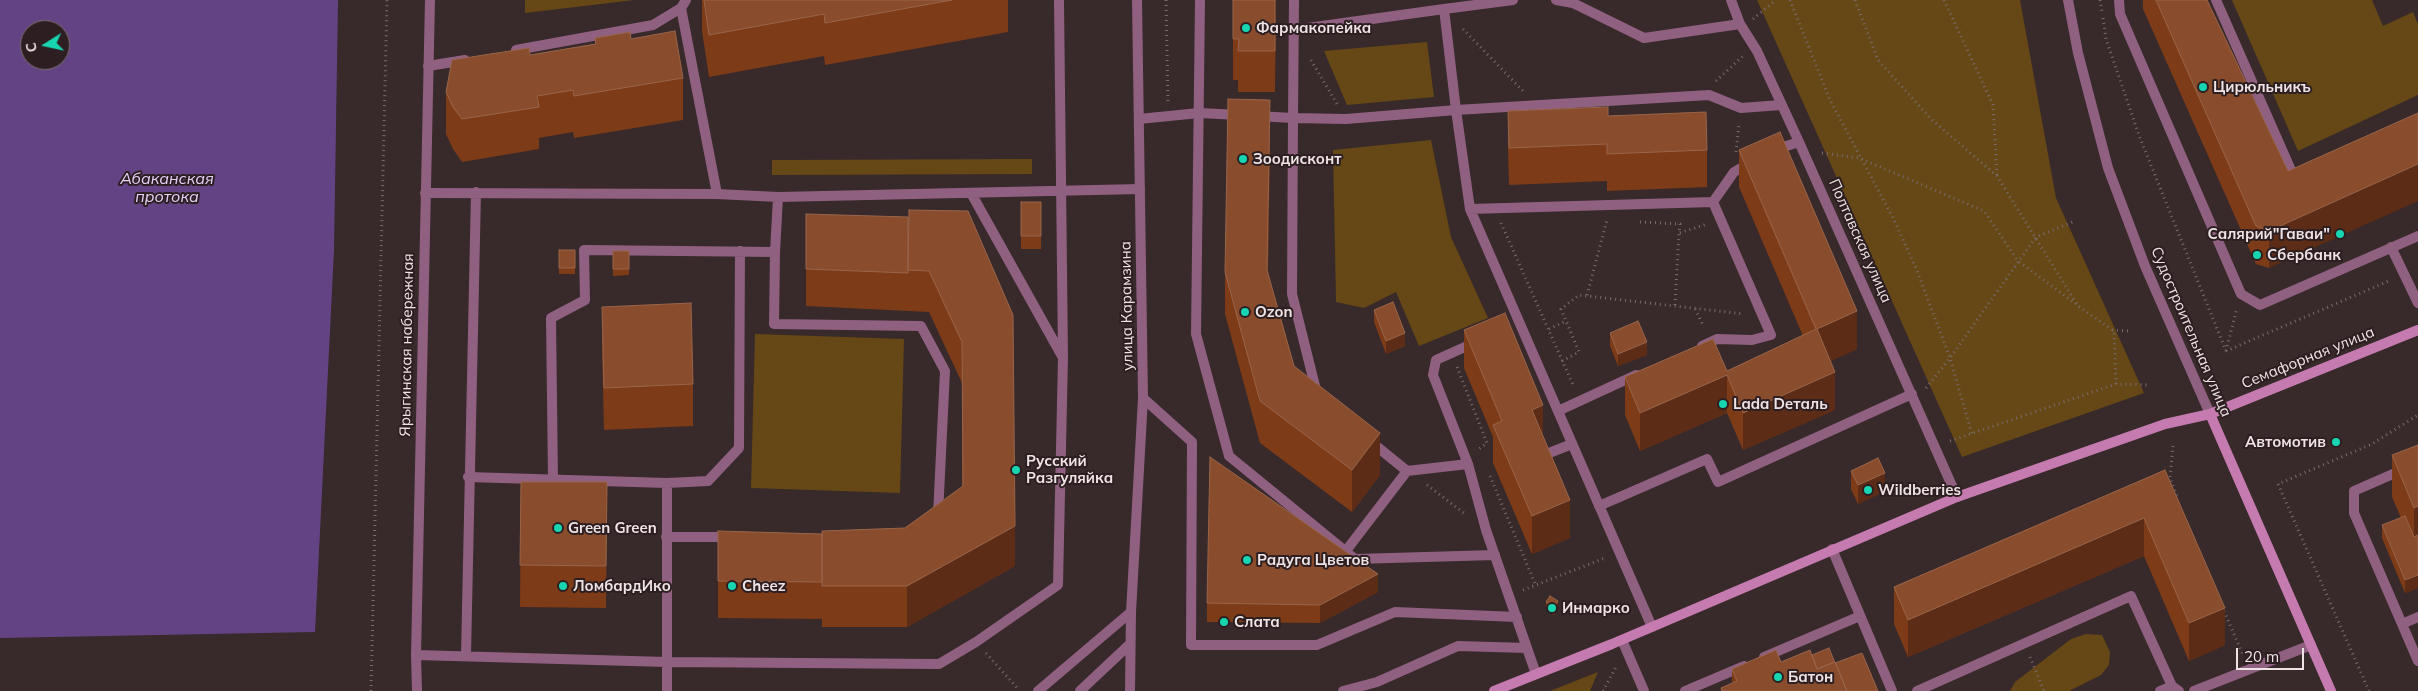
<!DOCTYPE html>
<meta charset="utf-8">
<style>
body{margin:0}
#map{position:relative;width:2418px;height:691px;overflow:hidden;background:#38292a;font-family:Mulish,sans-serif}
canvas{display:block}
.north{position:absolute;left:20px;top:20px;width:50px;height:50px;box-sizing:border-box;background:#2d1f21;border:1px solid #7b6e6f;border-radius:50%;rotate:260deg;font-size:14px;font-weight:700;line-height:20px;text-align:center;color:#efe4e5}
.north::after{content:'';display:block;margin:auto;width:18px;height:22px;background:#18d5b2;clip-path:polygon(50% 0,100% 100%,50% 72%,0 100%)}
.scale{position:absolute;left:2236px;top:648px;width:68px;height:22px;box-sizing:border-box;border:2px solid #efe4e5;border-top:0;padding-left:6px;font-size:15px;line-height:18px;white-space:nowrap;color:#efe4e5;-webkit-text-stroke:4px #2d1f21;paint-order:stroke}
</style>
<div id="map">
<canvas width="2418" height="691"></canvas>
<div class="north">С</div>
<div class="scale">20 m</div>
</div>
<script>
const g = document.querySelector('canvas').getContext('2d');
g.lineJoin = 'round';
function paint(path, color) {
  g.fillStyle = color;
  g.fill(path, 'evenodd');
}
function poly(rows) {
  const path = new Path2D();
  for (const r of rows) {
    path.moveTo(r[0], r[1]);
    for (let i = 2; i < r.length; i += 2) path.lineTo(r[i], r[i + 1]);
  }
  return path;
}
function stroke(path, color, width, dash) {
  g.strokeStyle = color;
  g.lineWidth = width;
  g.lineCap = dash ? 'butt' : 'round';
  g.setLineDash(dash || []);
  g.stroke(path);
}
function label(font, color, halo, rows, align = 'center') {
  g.font = font + ' Mulish,sans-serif';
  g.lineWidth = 4;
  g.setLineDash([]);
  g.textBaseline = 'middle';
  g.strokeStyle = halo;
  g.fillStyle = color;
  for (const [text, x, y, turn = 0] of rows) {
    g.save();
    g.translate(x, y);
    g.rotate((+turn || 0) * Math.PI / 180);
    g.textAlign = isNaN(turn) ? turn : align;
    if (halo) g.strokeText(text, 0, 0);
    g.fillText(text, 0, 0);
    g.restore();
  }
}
paint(poly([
 [525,0,634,0,525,13],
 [1757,0,2020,0,2056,198,2144,393,1962,457],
 [2232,0,2372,0,2383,26,2413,12,2418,24,2418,95,2298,151],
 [1427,42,1434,97,1347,105,1324,51],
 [1431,140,1451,237,1488,318,1419,346,1396,292,1364,308,1336,302,1333,150],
 [1032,159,1032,174,772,175,772,160],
 [755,334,904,339,900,493,751,488],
 [2086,634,2102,635,2110,652,2109,665,2101,675,2069,691,2010,691,2015,682,2071,639],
 [1598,672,1590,691,1550,691]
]), '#654816');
paint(poly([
 [0,0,338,0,334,250,315,632,0,638],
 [30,30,60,30,60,60,30,60]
]), '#644384');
stroke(poly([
 [1166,0,1168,102],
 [1790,0,1830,100,1893,218,1916,268,1950,358,1972,434],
 [1855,0,1878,60,1931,119,1997,176,2078,306,2114,331,2116,384],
 [1944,0,1993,105,1997,176],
 [2100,0,2102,12],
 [2103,18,2106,39,2140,138,2226,351],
 [1753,19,1776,0],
 [1463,29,1523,91],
 [1311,60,1337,104],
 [1716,81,1743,56],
 [1736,152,1739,124],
 [1822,153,1859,158,1984,211,2018,261,2076,304],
 [1640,222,1680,224,1679,233,1707,224],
 [1501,223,1574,387],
 [1587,295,1607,220],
 [1675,305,1679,233],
 [1695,309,1704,327],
 [1549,329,1566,321],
 [2112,330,2128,331],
 [2226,351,2391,280],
 [2226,351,2237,308],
 [1562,361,1579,352,1561,309,1579,295,1744,314],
 [1457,367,1487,443,1479,449],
 [1926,388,1950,358,2036,237,2075,221],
 [1950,441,2116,384,2150,385],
 [2173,446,2170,478,2178,499],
 [1490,476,1536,586],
 [1427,485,1464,513],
 [1523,590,1605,558],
 [2224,611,2243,655],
 [986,653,1019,690],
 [2030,657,2044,691],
 [371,691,387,0],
 [1603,691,1616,667],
 [2369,691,2278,484,2372,444,2418,415]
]), '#7a6c6d', 3, [1, 4]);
stroke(poly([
 [1200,0,1196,334,1229,456,1355,559,1495,555],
 [1556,0,1573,3,1644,38,1740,24],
 [1731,0,1740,24,1757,51,1799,142,1957,497],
 [2119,0,2120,14,2241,294,2260,305,2418,236],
 [2216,0,2294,177,2299,175],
 [681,8,717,194],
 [1293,30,1444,9],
 [516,50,653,25,681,8,686,0],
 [428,66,465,60],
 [1257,116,1293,118,1294,0],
 [1139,119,1199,113,1240,115],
 [1774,150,1799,142],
 [425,193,717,194,778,197,1140,189],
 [971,193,1062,356],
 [1713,202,1734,172,1750,163],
 [1470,209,1713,202],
 [2391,247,2418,303],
 [775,252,778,197],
 [1476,342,1436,360,1433,375,1468,464,1486,530,1536,674],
 [1702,346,1717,339,1752,340,1771,335,1713,202],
 [1317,394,1292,294,1293,118,1346,119,1456,110,1444,9,1513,0],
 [1143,398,1192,442,1191,645,1317,645,1395,612,1517,617],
 [1558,411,1636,375],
 [1370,441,1407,471,1468,464],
 [1544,455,1572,444],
 [2418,463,2354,491,2354,513,2418,661],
 [468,477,667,483,667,691],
 [553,480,551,318,585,300,584,250,775,252,774,324,921,326,945,371,938,515,936,516],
 [667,483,708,481,739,448,740,251],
 [1599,506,1707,459,1718,482,1912,394],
 [666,537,730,537],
 [1832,549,1892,691],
 [1345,552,1407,471],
 [2402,624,2418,617],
 [1652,627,1470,209,1456,110,1709,95,1741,108,1781,105],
 [1622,640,1644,691],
 [416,655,667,662,939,664,976,642,1058,585,1063,357,1059,0],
 [466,655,476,192],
 [1764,657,1860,616],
 [1343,691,1377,682,1458,646,1527,648],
 [1685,691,1744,666],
 [1917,691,2131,596,2172,686,2179,691],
 [2160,691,2172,686],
 [2194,691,2311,645]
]), '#8f6080', 10);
stroke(poly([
 [2068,0,2078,53,2108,168,2145,266,2210,414],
 [417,691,416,655,430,0],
 [1038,691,1131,612],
 [1080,691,1130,644],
 [1130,691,1131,612,1143,398,1137,0]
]), '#8f6080', 10);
stroke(poly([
 [2210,414,2331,691],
 [1494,691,1612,644,1957,497,2165,424,2210,414,2418,330]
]), '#c57baf', 10);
paint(poly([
 [702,0,1008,0,1008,32,825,65,824,56,709,77,702,31],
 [1233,0,1276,0,1275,92,1238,92,1238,80,1233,80],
 [2143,0,2207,0,2288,171,2269,268,2256,264,2143,9],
 [595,38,631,39,683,78,683,120,574,138,573,132,539,138,539,149,462,162,453,149,446,134,446,92,530,55,595,44],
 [1508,111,1608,116,1707,150,1707,187,1607,191,1607,181,1509,185,1508,149],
 [1270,142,1268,273,1294,366,1380,475,1352,512,1260,443,1225,314,1225,272],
 [1739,150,1857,349,1830,361,1835,410,1743,450,1727,413,1640,451,1625,415,1625,377,1727,371,1803,336,1739,187],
 [1021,202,1041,202,1041,249,1021,249],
 [909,210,968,211,1015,566,907,627,822,627,822,619,718,618,718,531,822,534,905,528,962,487,962,383,929,312,806,306,806,214,908,273],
 [559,250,575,250,575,274,559,274],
 [613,251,629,251,629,275,613,276],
 [602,307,693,384,693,426,604,430,602,349],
 [1374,310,1405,346,1386,354,1374,322],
 [1464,330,1570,538,1532,554,1493,463,1493,437,1464,368],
 [1610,333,1647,355,1618,366,1610,346],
 [2418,445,2418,588,2405,593,2382,538,2382,525,2401,518,2392,497,2392,455],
 [2165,470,2225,645,2189,661,2144,556,1908,657,1894,624,1894,587],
 [1851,471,1885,491,1858,504,1851,489],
 [521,482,607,482,606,608,520,607],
 [1378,592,1320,623,1207,622,1207,603],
 [1546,602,1558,608,1554,615,1546,609],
 [1812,655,1835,663,1878,691,1721,691,1721,688,1732,683,1732,669,1781,662]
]), '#7d3b17');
paint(poly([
 [1275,0,1276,0,1275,92],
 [1270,100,1270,142,1267,312,1267,270],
 [2418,164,2418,201,2269,268,2269,231],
 [1857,311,1857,349,1817,367,1817,329],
 [1405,333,1405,346,1386,354,1386,341],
 [1647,342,1647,355,1618,366,1618,354],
 [1835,372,1835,410,1743,450,1743,413],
 [1727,375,1727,413,1640,451,1640,413],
 [1543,405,1543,442,1532,410],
 [1380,433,1380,475,1352,512,1352,470],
 [1885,473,1885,491,1858,504,1858,485],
 [1570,500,1570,538,1532,554,1532,516],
 [2418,506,2418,548,2414,550,2414,508],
 [2144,518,2144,556,1908,657,1908,620],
 [1015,526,1015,566,907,627,907,586],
 [1378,574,1378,592,1320,623,1320,605],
 [2418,575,2418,588,2405,593,2405,580],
 [1558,601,1558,608,1554,615,1554,608],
 [2225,608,2225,645,2189,661,2189,623]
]), '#5c2c16');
const building = poly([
 [704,0,952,0,825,23,824,14,709,35,704,0],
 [1233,0,1275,0,1275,51,1238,51,1239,39,1233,39,1233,0],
 [2156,0,2207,0,2288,171,2418,113,2418,164,2269,231,2256,226,2156,0],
 [675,31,683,78,574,96,573,90,537,96,539,107,462,119,453,107,446,92,452,60,529,48,530,55,596,44,595,38,630,32,631,39,675,31],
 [1228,99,1270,100,1267,270,1294,366,1380,433,1352,470,1260,401,1225,272,1228,99],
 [1608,107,1608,116,1706,112,1707,150,1607,154,1607,144,1509,148,1508,111,1608,107],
 [1780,132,1857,311,1817,329,1835,372,1743,413,1727,375,1640,413,1625,377,1713,339,1727,371,1816,329,1739,150,1780,132],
 [1021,202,1041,202,1041,236,1021,236,1021,202],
 [909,210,968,211,1013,315,1015,526,907,586,822,586,822,531,905,528,963,486,962,342,929,271,908,270,909,210],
 [806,214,908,217,908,273,806,269,806,214],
 [559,250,575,250,575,268,559,268,559,250],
 [613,251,629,251,629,269,613,269,613,251],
 [1393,302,1405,333,1386,341,1374,310,1393,302],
 [691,303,693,384,604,388,602,307,691,303],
 [1505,313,1543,405,1532,410,1570,500,1532,516,1493,425,1502,421,1464,330,1505,313],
 [1638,321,1647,342,1618,354,1610,333,1638,321],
 [2418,445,2418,506,2414,508,2392,455,2418,445],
 [1210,457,1378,574,1320,605,1207,603,1210,457],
 [1878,458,1885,473,1858,485,1851,471,1878,458],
 [2165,470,2225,608,2189,623,2144,518,1908,620,1894,587,2165,470],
 [521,482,607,482,606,566,520,565,521,482],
 [2405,516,2414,537,2418,535,2418,575,2405,580,2382,525,2405,516],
 [718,531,822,534,822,582,718,581,718,531],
 [1550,596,1558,601,1554,608,1546,602,1550,596],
 [1829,648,1835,663,1862,653,1878,691,1847,691,1835,662,1817,669,1812,655,1829,648],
 [1776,650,1781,662,1810,650,1817,669,1835,662,1847,691,1722,691,1721,688,1737,681,1732,669,1776,650]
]);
paint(building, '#894d2e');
stroke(building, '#99654a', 1);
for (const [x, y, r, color] of [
 [1246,28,5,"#18d5b2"],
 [2203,87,5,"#18d5b2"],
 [1243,159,5,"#18d5b2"],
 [2340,234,5,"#18d5b2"],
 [2257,255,5,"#18d5b2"],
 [1245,312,5,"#18d5b2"],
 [1723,404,5,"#18d5b2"],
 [2336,442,5,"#18d5b2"],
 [1016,470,5,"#18d5b2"],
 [1868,490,5,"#18d5b2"],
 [558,528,5,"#18d5b2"],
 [1247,560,5,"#18d5b2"],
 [563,586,5,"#18d5b2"],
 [732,586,5,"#18d5b2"],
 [1552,608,5,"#18d5b2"],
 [1224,622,5,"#18d5b2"],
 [1778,677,5,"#18d5b2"]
]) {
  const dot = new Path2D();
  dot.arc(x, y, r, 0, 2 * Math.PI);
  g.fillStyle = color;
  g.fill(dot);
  stroke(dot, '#2d1f21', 2);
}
label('bold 15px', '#efe4e5', '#2d1f21', [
 ["Фармакопейка",1256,28],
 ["Цирюльникъ",2213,87],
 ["Зоодисконт",1253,159],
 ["Салярий\"Гаваи\"",2330,234,"right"],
 ["Сбербанк",2267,255],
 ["Ozon",1255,312],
 ["Lada Dеталь",1733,404],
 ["Автомотив",2326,442,"right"],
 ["Русский",1026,461],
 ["Разгуляйка",1026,478],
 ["Wildberries",1878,490],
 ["Green Green",568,528],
 ["Радуга Цветов",1257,560],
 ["ЛомбардИко",573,586],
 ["Cheez",742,586],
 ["Инмарко",1562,608],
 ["Слата",1234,622],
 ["Батон",1788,677]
], 'left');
label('15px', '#efe4e5', '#2d1f21', [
 ["Полтавская улица",1860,241,66],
 ["улица Карамзина",1127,306,-91],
 ["Судостроительная улица",2191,332,67],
 ["Ярыгинская набережная",407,345,-89],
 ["Семафорная улица",2308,358,-22]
]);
label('italic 16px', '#e3d2f8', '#2d1f21', [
 ["Абаканская",167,179],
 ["протока",167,197]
]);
</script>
